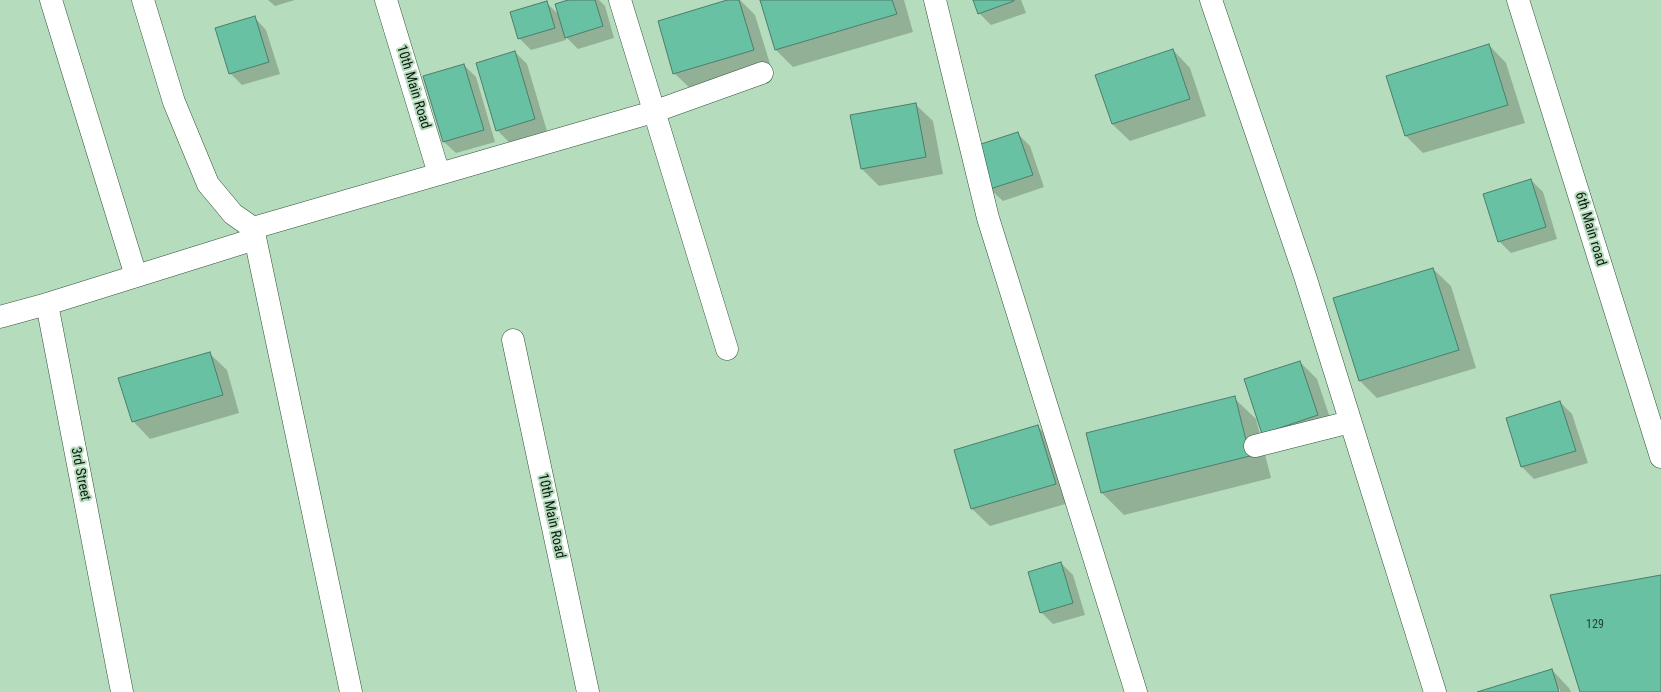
<!DOCTYPE html>
<style>
body{margin:0}
canvas{display:block;background:#b5dcbc}
</style>
<canvas width="1661" height="692"></canvas>
<script>
const g = document.querySelector('canvas').getContext('2d');
g.lineJoin = 'round';
function paint(path, color) {
  g.fillStyle = color;
  g.fill(path, 'evenodd');
}
function poly(rows) {
  const path = new Path2D();
  for (const r of rows) {
    path.moveTo(r[0], r[1]);
    for (let i = 2; i < r.length; i += 2) path.lineTo(r[i], r[i + 1]);
  }
  return path;
}
function stroke(path, color, width, dash) {
  g.strokeStyle = color;
  g.lineWidth = width;
  g.lineCap = dash ? 'butt' : 'round';
  g.setLineDash(dash || []);
  g.stroke(path);
}
function label(font, color, halo, rows, align = 'center') {
  g.font = font + ' "Roboto Condensed",sans-serif';
  g.lineWidth = 4;
  g.setLineDash([]);
  g.textBaseline = 'middle';
  g.strokeStyle = halo;
  g.fillStyle = color;
  for (const [text, x, y, turn = 0] of rows) {
    g.save();
    g.translate(x, y);
    g.rotate((+turn || 0) * Math.PI / 180);
    g.textAlign = isNaN(turn) ? turn : align;
    if (halo) g.strokeText(text, 0, 0);
    g.fillText(text, 0, 0);
    g.restore();
  }
}
paint(poly([
 [268,0,295,0,275,6],
 [572,0,599,0,605,6,614,38,578,49,565,36,566,40,531,50,519,38,546,2,559,15],
 [731,0,740,0,755,15,771,67,692,90,674,73],
 [761,0,904,0,913,32,793,67,776,50],
 [974,0,1021,0,1026,13,991,25,979,13],
 [254,17,266,30,280,74,242,85,230,73],
 [1489,45,1506,63,1525,123,1423,153,1406,136,1388,76],
 [1173,50,1190,68,1206,116,1130,141,1112,124],
 [515,52,527,64,547,131,509,142,497,130],
 [464,65,476,77,495,142,456,153,443,141],
 [915,104,933,121,943,174,879,186,861,168],
 [1018,134,1030,146,1044,187,1003,201,990,189],
 [1531,180,1543,192,1557,239,1511,253,1499,241],
 [1433,269,1451,286,1476,368,1377,398,1360,381],
 [209,353,227,370,239,413,150,439,133,421],
 [1300,362,1317,379,1335,433,1263,433],
 [1234,398,1256,419,1271,478,1124,515,1102,493,1087,434],
 [1560,402,1572,414,1588,463,1534,479,1522,467,1507,419],
 [1037,426,1055,443,1072,502,990,526,972,509],
 [1061,563,1073,575,1085,615,1053,624,1041,612],
 [1552,670,1569,688,1571,692,1560,692,1560,689,1557,689,1558,692,1481,692]
]), '#0003');
const building = poly([
 [568,0,595,0,603,26,565,38,555,4,568,0],
 [727,0,739,0,754,50,673,74,658,21,727,0],
 [760,0,892,0,897,14,775,50,760,0],
 [973,0,1014,0,1014,1,978,14,973,0],
 [547,1,555,28,518,39,510,12,547,1],
 [255,16,269,62,229,74,215,28,255,16],
 [1489,44,1508,105,1405,136,1386,76,1489,44],
 [1173,49,1190,99,1112,124,1095,75,1173,49],
 [515,51,535,119,496,131,476,63,515,51],
 [464,64,484,130,443,142,423,76,464,64],
 [916,103,926,157,861,169,850,115,916,103],
 [1018,132,1033,175,990,189,975,146,1018,132],
 [1531,179,1546,227,1498,242,1483,194,1531,179],
 [1433,268,1459,350,1359,381,1333,298,1433,268],
 [210,352,223,395,132,422,118,378,210,352],
 [1300,361,1318,415,1262,434,1244,379,1300,361],
 [1235,396,1250,456,1101,493,1086,433,1235,396],
 [1560,401,1576,451,1521,467,1506,418,1560,401],
 [1038,425,1056,484,971,509,954,450,1038,425],
 [1061,562,1073,603,1040,613,1028,572,1061,562],
 [1661,575,1661,692,1580,692,1550,595,1661,575],
 [1552,669,1559,692,1477,692,1552,669]
]);
paint(building, '#68c1a3');
stroke(building, '#4d7d6c', 1);
const minor = poly([
 [51,0,136,276],
 [143,0,174,102,208,184,233,214,253,228,351,692],
 [386,0,439,174],
 [620,0,727,349],
 [935,0,988,218,1136,692],
 [1211,0,1305,276,1435,692],
 [1518,0,1661,457],
 [253,228,653,112,762,73],
 [47,304,255,239],
 [0,317,47,304,122,692],
 [513,340,588,692],
 [1255,446,1350,422]
]);
stroke(minor, '#325439', 23);
stroke(minor, '#fff', 22);
label('12px', '#224333', null, [
 ["129",1595,625]
]);
label('14px', '#0b190e', '#b5dcbc', [
 ["10th Main Road",413,87,73],
 ["6th Main road",1590,229,73],
 ["3rd Street",80,474,79],
 ["10th Main Road",551,516,78]
]);
</script>
